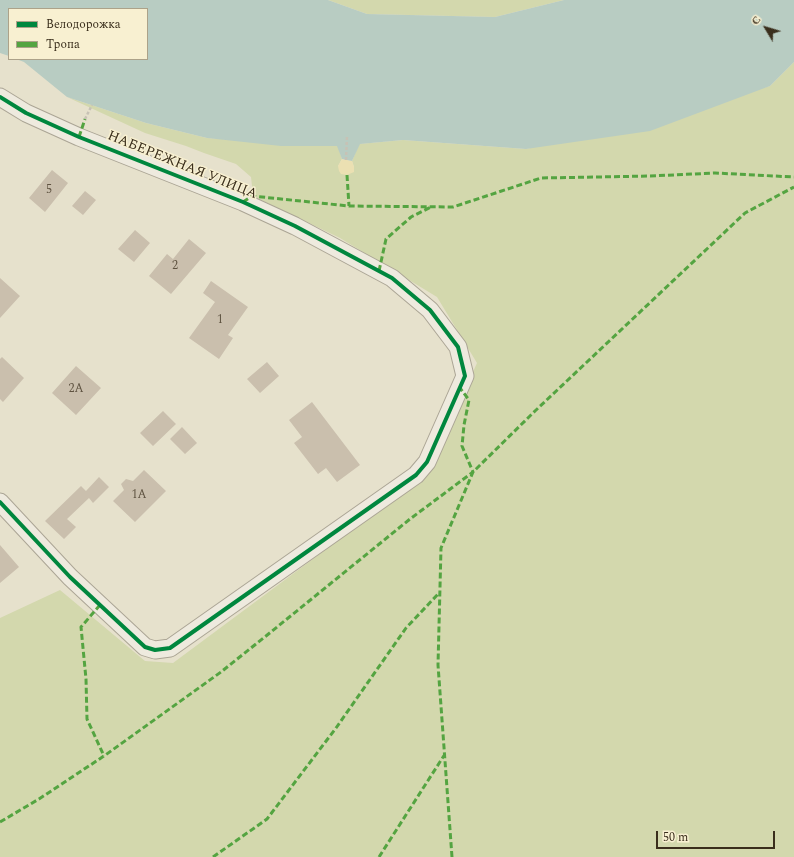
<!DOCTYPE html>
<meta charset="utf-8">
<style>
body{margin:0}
#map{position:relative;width:794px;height:857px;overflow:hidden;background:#e6e1cc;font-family:Spectral,serif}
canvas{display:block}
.legend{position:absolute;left:8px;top:8px;width:140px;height:52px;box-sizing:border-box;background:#f8f0d1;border:1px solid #aca289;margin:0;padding:5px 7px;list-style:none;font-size:12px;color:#3a2e1c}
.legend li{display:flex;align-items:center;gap:8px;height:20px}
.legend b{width:20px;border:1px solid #aca289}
.north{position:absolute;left:746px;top:8px;width:40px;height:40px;-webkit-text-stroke:3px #f8f0d1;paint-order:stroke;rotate:308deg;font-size:11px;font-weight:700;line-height:16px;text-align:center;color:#3a2e1c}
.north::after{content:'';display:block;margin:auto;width:14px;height:18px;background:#3a2e1c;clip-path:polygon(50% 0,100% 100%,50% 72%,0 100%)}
.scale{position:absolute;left:656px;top:831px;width:119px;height:18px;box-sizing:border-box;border:2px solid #3a2e1c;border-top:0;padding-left:5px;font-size:12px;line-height:14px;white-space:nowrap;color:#3a2e1c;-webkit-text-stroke:3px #f8f0d1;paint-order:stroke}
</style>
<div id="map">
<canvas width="794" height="857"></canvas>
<ul class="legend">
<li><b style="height:5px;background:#00873e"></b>Велодорожка</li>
<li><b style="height:5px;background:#54a441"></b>Тропа</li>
</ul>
<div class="north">С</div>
<div class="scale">50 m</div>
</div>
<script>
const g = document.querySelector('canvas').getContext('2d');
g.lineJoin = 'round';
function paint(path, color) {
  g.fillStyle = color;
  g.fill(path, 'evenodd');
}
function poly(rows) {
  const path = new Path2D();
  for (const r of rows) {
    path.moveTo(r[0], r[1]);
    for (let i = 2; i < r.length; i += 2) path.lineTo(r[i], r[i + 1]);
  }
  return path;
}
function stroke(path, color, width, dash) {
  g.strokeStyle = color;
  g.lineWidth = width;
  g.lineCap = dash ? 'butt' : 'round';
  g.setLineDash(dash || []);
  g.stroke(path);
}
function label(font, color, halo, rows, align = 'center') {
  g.font = font + ' Spectral,serif';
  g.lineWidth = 3;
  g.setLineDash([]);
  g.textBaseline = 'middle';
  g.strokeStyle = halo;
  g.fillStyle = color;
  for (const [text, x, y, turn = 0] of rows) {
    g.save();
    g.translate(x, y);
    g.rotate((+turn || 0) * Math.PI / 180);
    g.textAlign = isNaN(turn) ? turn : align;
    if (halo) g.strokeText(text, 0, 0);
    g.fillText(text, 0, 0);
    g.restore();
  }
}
paint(poly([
 [328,0,564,0,495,17,367,14],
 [794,62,794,857,0,857,0,618,60,590,145,661,173,663,426,475,477,363,437,297,340,238,257,198,252,186,251,177,236,164,204,153,186,146,145,133,67,97,146,123,207,138,332,146,338,146,342,159,338,166,354,167,352,161,359,144,403,140,526,149,770,86]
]), '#d3d8ad');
paint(poly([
 [342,159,352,161,354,167,354,172,347,175,341,174,339,171,338,166]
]), '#ebe0b2');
paint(poly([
 [0,0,328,0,367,14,495,17,564,0,794,0,794,62,770,86,650,131,526,149,403,140,360,144,352,161,342,159,337,146,281,146,207,138,146,123,67,97,24,62,16,59,147,59,147,9,9,9,9,56,0,53]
]), '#b8ccc2');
paint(poly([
 [52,170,68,183,45,212,29,198],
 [85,191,96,200,83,215,72,206],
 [135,230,150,243,134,262,118,249],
 [189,239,206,253,171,294,149,276,167,254,173,259],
 [0,278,20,296,0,318],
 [211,281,248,307,228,335,233,338,219,359,189,338,215,302,203,293],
 [2,357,24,378,3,402,0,399,0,359],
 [267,362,279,376,260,393,247,379],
 [76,366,101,388,76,415,52,393],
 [312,402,360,465,337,482,326,468,318,474,294,443,302,437,289,420],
 [163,411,176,424,153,446,140,433],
 [182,427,197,443,185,454,170,439],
 [144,470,166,491,135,522,113,501,124,490,121,484,126,479,133,481],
 [99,477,109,487,93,503,89,498,67,519,76,527,64,539,45,521,81,486,86,491],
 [0,545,19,567,0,583]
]), '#cabfad');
const minor = poly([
 [0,97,26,113,79,137,243,202,295,226,392,278,430,310,458,347,465,376,427,462,416,475,170,648,155,650,145,647,70,577,0,502]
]);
stroke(minor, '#aba595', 19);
stroke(poly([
 [85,119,92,105],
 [346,160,347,135]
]), '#c7c2b5', 2.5, [3, 2]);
stroke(minor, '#eeeade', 17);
stroke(poly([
 [79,137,85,119],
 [347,175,349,206],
 [243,202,252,196,349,206,453,207,541,178,650,176,715,173,794,177],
 [379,271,386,239,411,217,431,207],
 [100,605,81,627,86,679,87,719,104,756],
 [0,822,39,799,104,756,221,672,266,636,410,519,473,472,462,446,464,425,469,400,460,388],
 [213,857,267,819,336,728,406,628,440,592],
 [379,857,445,754],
 [452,857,438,665,441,548,473,472,535,411,745,213,794,187]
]), '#54a441', 3, [6, 3]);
stroke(poly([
 [0,97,26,113,79,137,243,202,295,226,392,278,430,310,458,347,465,376,427,462,416,475,170,648,155,650,145,647,70,577,0,502]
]), '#00873e', 4);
label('12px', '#5e5240', null, [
 ["5",49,191],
 ["2",175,267],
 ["1",220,321],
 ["2А",76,390],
 ["1А",139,496]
]);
label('14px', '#3a2e1c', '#f8f0d1', [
 ["НАБЕРЕЖНАЯ УЛИЦА",182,166,22]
]);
</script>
